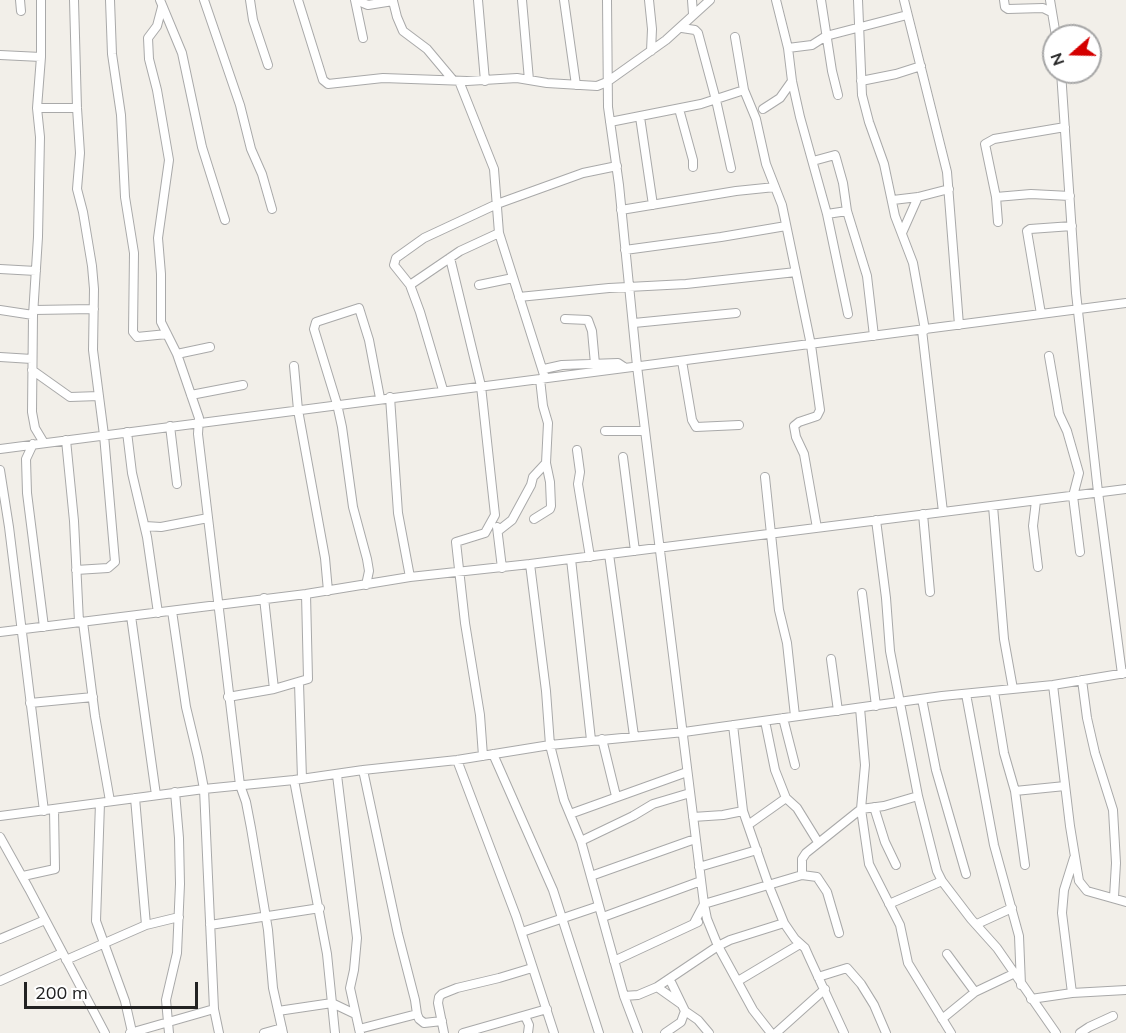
<!DOCTYPE html>
<style>
body{margin:0}
#map{position:relative;width:1126px;height:1033px;overflow:hidden;background:#f2efe9;font-family:Mulish,sans-serif}
canvas{display:block}
.north{position:absolute;left:1042px;top:24px;width:60px;height:60px;box-sizing:border-box;background:#fff;border:2px solid #a7a7a7;border-radius:50%;rotate:250deg;font-size:16px;font-weight:700;line-height:24px;text-align:center;color:#222}
.north::after{content:'';display:block;margin:auto;width:21px;height:27px;background:#d40000;clip-path:polygon(50% 0,100% 100%,50% 72%,0 100%)}
.scale{position:absolute;left:24px;top:982px;width:174px;height:27px;box-sizing:border-box;border:3px solid #222;border-top:0;padding-left:8px;font-size:18px;line-height:21px;white-space:nowrap;color:#222;-webkit-text-stroke:4px #fff;paint-order:stroke}
</style>
<div id="map">
<canvas width="1126" height="1033"></canvas>
<div class="north">N</div>
<div class="scale">200 m</div>
</div>
<script>
const g = document.querySelector('canvas').getContext('2d');
g.lineJoin = 'round';
function poly(rows) {
  const path = new Path2D();
  for (const r of rows) {
    path.moveTo(r[0], r[1]);
    for (let i = 2; i < r.length; i += 2) path.lineTo(r[i], r[i + 1]);
  }
  return path;
}
function stroke(path, color, width, dash) {
  g.strokeStyle = color;
  g.lineWidth = width;
  g.lineCap = dash ? 'butt' : 'round';
  g.setLineDash(dash || []);
  g.stroke(path);
}
const minor = poly([
 [20,0,21,11],
 [41,0,41,57,37,108,40,137,38,237,33,315,32,412,35,428,44,443],
 [74,0,77,108,80,153,77,189,83,212,92,266,94,289,93,350,104,435,115,562,108,568,76,570],
 [110,0,112,54,121,115,125,197,134,253,133,332,137,337,167,334],
 [160,0,182,53,202,147,225,220],
 [204,0,240,105,251,149,262,174,272,209],
 [250,0,253,20,268,65],
 [298,0,323,80,328,84,383,78,467,81,517,78,547,83,597,86,607,82,666,40,710,0],
 [355,0,363,38],
 [362,0,363,3,368,5,393,1,397,17,403,31,427,49,453,80],
 [478,0,485,81],
 [522,0,529,80],
 [564,0,576,85],
 [607,0,608,107,619,185,637,366,704,904,707,919,718,946,753,1010,771,1033],
 [649,0,652,29,651,51],
 [692,0,693,14],
 [776,0,788,48,792,81,800,117,827,214,848,314],
 [821,0,832,71,838,95],
 [858,0,862,95,869,122,884,164,895,216,913,263,925,330],
 [904,0,947,172,959,325],
 [1004,0,1005,7,1008,9,1043,8,1051,12],
 [1050,0,1056,36],
 [162,7,157,26,148,38,149,59,157,90,169,160,158,238,161,274,161,322,177,354,199,418,198,434,240,785,246,802,251,828,268,930,273,988,283,1033],
 [682,28,695,30,698,33,716,100,731,168],
 [735,37,744,90,756,119,766,164,782,205,811,345,820,410,817,416,799,422,794,426,796,437,804,454,817,528],
 [788,48,812,45,826,36,907,15],
 [0,55,41,57],
 [1061,72,1076,293,1098,492,1122,674],
 [459,81,494,169,499,233,545,378],
 [861,81,896,74,921,66],
 [37,108,77,108],
 [679,109,693,160,693,167],
 [763,109,780,98,792,81],
 [640,117,653,205],
 [610,122,701,104,744,90],
 [813,161,835,155,836,158,843,183,847,211,867,276,874,336],
 [996,197,1031,194,1070,196],
 [893,200,918,197,949,189],
 [621,210,736,191,775,187],
 [827,214,847,211],
 [998,222,996,197,985,144,994,139,1065,127],
 [902,233,918,197],
 [625,250,721,237,786,226],
 [450,258,481,386,495,515,485,533,456,542,465,623,480,715,483,756],
 [0,269,36,271],
 [410,285,460,251,499,233],
 [479,285,513,278],
 [519,297,609,288,686,284,796,272],
 [0,310,33,315],
 [34,310,94,309],
 [1041,314,1027,231,1030,229,1072,226],
 [565,319,588,320,592,331,595,364],
 [634,323,736,313],
 [922,330,943,512],
 [177,354,210,347],
 [1049,356,1059,414,1067,431,1079,473,1073,496,1080,552],
 [0,357,32,359],
 [682,361,692,420,696,427,739,425],
 [294,366,298,410,325,558,328,591],
 [544,369,562,365,618,363,624,367],
 [32,370,70,397,99,396],
 [443,390,420,312,410,285,394,265,396,258,424,238,497,204,583,173,617,166],
 [191,395,243,385],
 [390,397,398,513,410,577],
 [170,426,177,484],
 [605,431,645,431],
 [127,432,132,473,147,537,158,613],
 [66,440,74,521,79,622],
 [33,444,26,459,27,493,44,627],
 [0,449,1126,303],
 [577,450,580,472,578,484,590,557],
 [623,457,635,551],
 [0,470,9,527,44,811],
 [765,477,779,610,787,643,795,716],
 [1036,501,1033,526,1038,567],
 [993,506,1004,639,1013,689],
 [923,514,930,592],
 [534,519,550,509,551,506,550,482,546,463],
 [876,520,886,598,890,651,918,796,937,871,942,881,971,919,997,948,1056,1033],
 [145,526,161,527,208,518],
 [497,527,502,568],
 [498,531,512,520,531,485,533,477,546,463,548,423,543,406,540,379],
 [609,554,634,736],
 [571,559,591,740],
 [530,564,546,691,550,745,564,800,581,841,624,996,638,1033],
 [366,585,369,571,367,559,353,507,342,427,337,404,314,329,316,322,359,308,369,340,380,398],
 [862,593,876,706],
 [264,598,274,689],
 [172,611,186,707,198,757,204,789,214,1009],
 [131,616,156,795],
 [83,622,95,716,110,801],
 [0,632,306,594,410,577,530,564,1126,489],
 [831,659,838,711],
 [1082,680,1087,718,1095,753,1113,810,1116,863,1114,897],
 [299,683,302,779],
 [1053,685,1070,826,1079,881,1087,891,1126,902],
 [994,692,1004,753,1015,791,1025,865],
 [966,694,994,845,1019,936,1021,985],
 [228,697,274,689,308,679,306,594],
 [922,699,936,770,966,874],
 [30,703,93,697],
 [860,708,865,765,861,809,869,864,900,925,908,963,951,1033],
 [783,718,795,765],
 [765,721,775,770,786,798,797,808,818,842],
 [733,725,743,811,769,886,784,923,795,939,805,948,809,957,844,1033],
 [602,739,616,796],
 [493,754,553,890,599,1033],
 [457,760,516,916,554,1033],
 [363,770,398,934,415,1000,417,1014,419,1019,424,1023,442,1021],
 [337,775,357,938,354,970,350,988,360,1033],
 [294,780,327,954,335,1033],
 [1015,791,1065,786],
 [135,798,146,925],
 [100,803,96,921,125,1001,132,1032],
 [874,807,885,842,896,865],
 [570,814,687,772],
 [0,816,204,789,294,780,363,770,457,760,550,745,684,732,942,696,1053,685,1126,673],
 [693,817,723,815,743,811],
 [748,825,786,798],
 [0,837,29,889,105,1033],
 [581,841,633,816,653,804,690,793],
 [1074,858,1064,890,1062,913,1072,993,1126,990],
 [699,867,757,850],
 [802,875,817,877,827,892,839,933],
 [23,876,55,869,54,809],
 [591,876,695,839],
 [889,904,942,881],
 [603,917,701,881],
 [694,923,704,904,802,875,802,859,806,853,861,809,884,806,918,796],
 [977,924,1012,908],
 [210,925,320,908],
 [522,932,599,906],
 [0,939,45,920],
 [947,954,975,992],
 [66,960,146,925,179,917],
 [614,961,698,922],
 [818,977,847,968,861,984,874,1005,886,1033],
 [670,980,685,1011,698,1020,709,1033],
 [0,981,62,953],
 [738,981,800,944],
 [657,987,681,1004],
 [624,996,638,995,657,987,718,946,730,940,784,923],
 [1031,999,1072,993],
 [278,1011,332,1003,355,1014],
 [525,1016,529,1025,528,1033],
 [942,1019,975,992,1013,974],
 [359,1029,417,1014],
 [130,1033,214,1009,219,1033],
 [169,1033,166,1000,177,953,180,884,179,838,175,792],
 [264,1033,282,1028],
 [444,1033,438,1003,439,997,442,994,457,988,499,978,532,968],
 [463,1033,547,1009],
 [665,1033,681,1022,685,1011],
 [776,1033,825,989],
 [1080,1033,1089,1027,1113,1016]
]);
stroke(minor, '#a9a9a9', 10);
stroke(minor, '#fff', 8);
</script>
